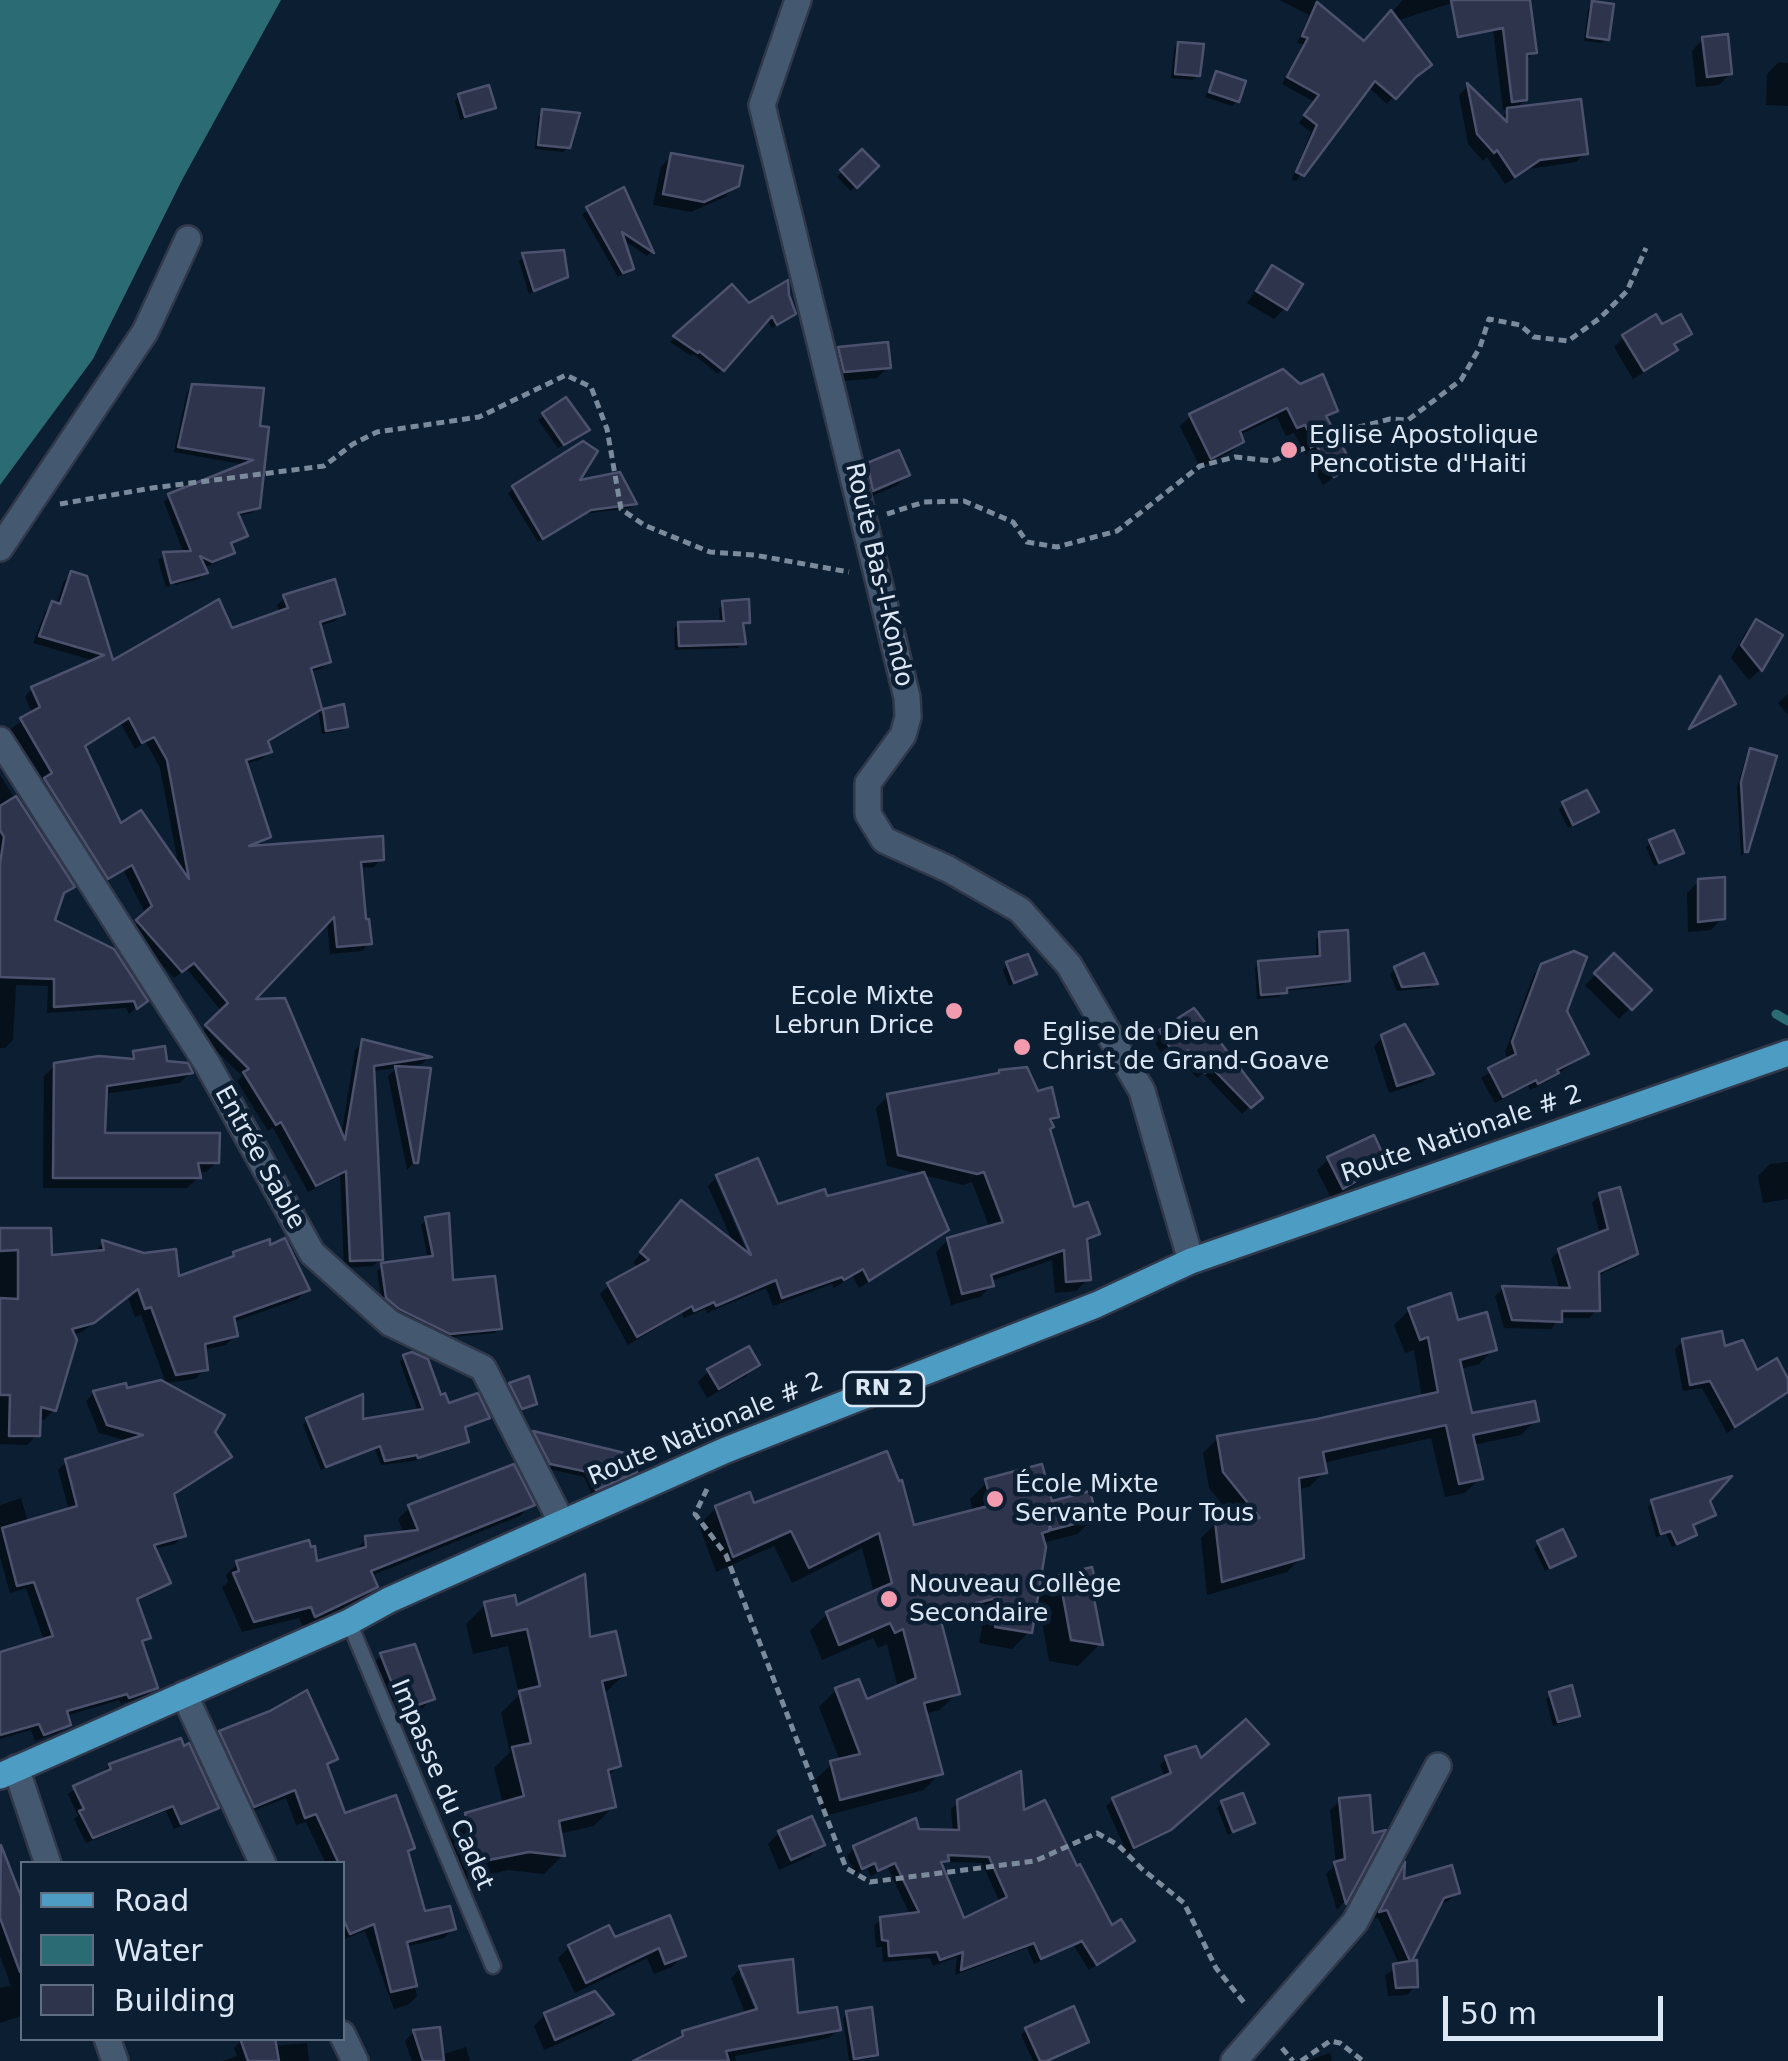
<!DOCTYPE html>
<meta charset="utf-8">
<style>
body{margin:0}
#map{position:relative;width:1788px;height:2061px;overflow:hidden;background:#0c1e32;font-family:"DejaVu Sans",sans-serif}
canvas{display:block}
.legend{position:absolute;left:20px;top:1861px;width:325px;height:180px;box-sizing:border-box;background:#0c1e32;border:2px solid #5f6e80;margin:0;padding:12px 18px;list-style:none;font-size:30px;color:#dce7f5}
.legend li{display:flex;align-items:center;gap:20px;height:50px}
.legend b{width:50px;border:2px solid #5f6e80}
.scale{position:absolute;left:1443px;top:1996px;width:220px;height:45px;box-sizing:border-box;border:5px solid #dce7f5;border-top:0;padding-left:12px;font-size:30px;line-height:35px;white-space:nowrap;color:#dce7f5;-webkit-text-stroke:8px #0c1e32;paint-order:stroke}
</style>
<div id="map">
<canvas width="1788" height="2061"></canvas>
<ul class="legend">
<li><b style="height:12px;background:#4d9cc4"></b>Road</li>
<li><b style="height:28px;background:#2b6c74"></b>Water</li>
<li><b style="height:28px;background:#2f344d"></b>Building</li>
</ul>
<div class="scale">50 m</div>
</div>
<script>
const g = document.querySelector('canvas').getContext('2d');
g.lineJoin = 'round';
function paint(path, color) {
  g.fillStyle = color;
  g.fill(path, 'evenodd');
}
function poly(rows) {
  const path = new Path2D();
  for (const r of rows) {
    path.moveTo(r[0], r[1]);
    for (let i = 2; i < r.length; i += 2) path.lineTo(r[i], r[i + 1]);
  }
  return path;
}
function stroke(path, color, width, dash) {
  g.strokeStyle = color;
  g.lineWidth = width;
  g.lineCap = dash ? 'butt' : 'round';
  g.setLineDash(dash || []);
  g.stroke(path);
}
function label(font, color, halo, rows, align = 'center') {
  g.font = font + ' "DejaVu Sans",sans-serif';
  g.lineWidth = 9;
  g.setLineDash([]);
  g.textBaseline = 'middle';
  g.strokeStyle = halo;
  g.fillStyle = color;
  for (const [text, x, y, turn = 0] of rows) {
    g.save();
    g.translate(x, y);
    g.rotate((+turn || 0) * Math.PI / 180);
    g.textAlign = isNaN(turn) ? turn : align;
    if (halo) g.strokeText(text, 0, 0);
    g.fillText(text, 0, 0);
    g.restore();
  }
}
paint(poly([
 [0,0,281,0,182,180,93,359,0,485]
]), '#2b6c74');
paint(poly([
 [1279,0,1316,0,1314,3,1363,44,1403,0,1461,0,1396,21,1408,81,1387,104,1368,87,1296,181,1292,179,1311,132,1299,123,1315,102,1282,84,1304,45,1297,43,1309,15],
 [1593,4,1607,39,1602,43,1584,41,1588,9],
 [1502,19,1534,52,1525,61,1525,99,1515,110,1585,153,1576,162,1528,169,1505,184,1487,157,1483,161,1468,144,1459,95,1467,87,1500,119,1509,110,1503,110,1493,29],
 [1703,39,1730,74,1719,85,1696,87,1692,51],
 [1178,44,1198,75,1193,80,1171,78,1174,49],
 [1779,62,1788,63,1788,106,1766,105,1767,74],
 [1217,74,1237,101,1232,106,1205,97],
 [459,96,493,107,488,112,460,120,455,101],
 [543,112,568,147,563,152,535,149,538,117],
 [862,152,876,166,851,191,837,177],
 [672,155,736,185,725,197,691,212,653,205,661,167],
 [623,191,651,252,647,256,622,239,631,268,618,277,582,214],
 [524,256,565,277,529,294,519,261],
 [1272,268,1285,308,1274,319,1247,303],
 [732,288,748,306,788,318,772,328,766,318,718,374,693,354,691,356,670,342],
 [1689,333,1673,347,1675,350,1665,360,1633,379,1614,347,1624,337],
 [839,349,888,367,877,378,833,382,828,361],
 [1282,372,1335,411,1325,421,1350,465,1323,485,1294,433,1286,436,1277,417,1239,435,1242,442,1231,452,1200,467,1180,426,1191,416],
 [193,386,261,391,258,507,252,513,237,516,245,535,229,545,232,552,227,558,203,568,205,573,199,579,175,585,167,557,162,557,184,554,164,502,170,496,247,465,174,452,187,392],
 [566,400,587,430,558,448,538,420],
 [868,466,907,475,896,486,862,500,857,477],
 [513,488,634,504,630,508,584,514,538,542,508,493],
 [162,557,170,586,166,587,158,560],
 [72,573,112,664,280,614,277,605,285,598,343,613,335,621,319,626,329,661,321,669,309,672,321,714,324,711,346,726,341,731,322,734,318,710,266,743,269,751,262,759,245,764,269,836,257,848,381,859,374,867,359,868,364,922,369,943,362,951,330,954,327,921,250,1002,341,1137,355,1050,363,1042,427,1059,422,1064,403,1067,415,1162,407,1170,388,1076,397,1068,372,1071,380,1259,373,1266,344,1268,340,1176,308,1192,273,1128,268,1131,237,1081,242,1076,199,1034,222,1012,186,968,174,978,131,930,146,915,124,871,100,884,1,735,33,714,25,697,32,689,95,661,33,643,45,612,53,604,56,605,64,581],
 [121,724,135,749,146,742,160,768,179,868,120,826,83,747],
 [724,604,748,622,741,628,743,643,738,648,675,650,674,629,679,624,720,624,719,608],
 [1756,622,1779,636,1760,670,1749,680,1731,658,1745,633],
 [1788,694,1788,715,1778,703],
 [1751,751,1745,851,1741,856,1737,788,1746,756],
 [0,775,71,886,60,896,52,922,144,1000,129,1014,126,1008,47,1013,48,986,16,985,13,1040,5,1048,0,1048],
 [1564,804,1596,812,1568,828,1559,809],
 [1651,842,1681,853,1654,866,1646,847],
 [1699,881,1722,918,1711,930,1688,932,1687,893],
 [1321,934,1347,980,1342,985,1285,991,1279,997,1257,999,1255,968,1259,963,1316,959,1316,939],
 [1614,957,1648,990,1619,1019,1585,985],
 [1007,965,1034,974,1009,986,1003,970],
 [1543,966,1586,1054,1548,1081,1530,1090,1528,1086,1495,1103,1481,1078,1509,1061,1505,1052,1534,974],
 [1395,969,1435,983,1430,988,1397,991,1390,974],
 [1194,1011,1259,1098,1242,1114,1203,1073,1197,1078,1179,1056,1168,1063,1153,1040],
 [1383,1037,1431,1074,1423,1082,1389,1093,1374,1046],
 [134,1053,190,1073,180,1083,104,1094,103,1136,217,1162,206,1172,197,1172,198,1178,187,1188,43,1188,44,1076,55,1065,127,1061],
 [1036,1094,1056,1116,1047,1130,1073,1210,1097,1233,1085,1245,1088,1279,1076,1291,1055,1293,1052,1260,991,1281,992,1285,980,1297,951,1305,936,1252,948,1240,990,1229,972,1182,963,1185,887,1166,876,1108,888,1096],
 [1329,1159,1384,1162,1373,1174,1331,1198,1317,1170],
 [757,1161,776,1207,825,1199,946,1229,937,1239,859,1288,853,1276,834,1288,832,1284,773,1306,766,1288,707,1313,705,1309,684,1318,682,1313,628,1345,600,1294,609,1285,640,1268,633,1263,673,1213,734,1245,708,1186,715,1179,754,1268,759,1266,720,1178,716,1178],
 [1788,1162,1788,1199,1763,1203,1758,1176,1770,1164],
 [1600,1195,1636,1254,1627,1262,1597,1276,1597,1310,1589,1318,1560,1318,1551,1329,1504,1328,1495,1296,1503,1288,1560,1290,1551,1259,1559,1251,1600,1235,1592,1203],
 [426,1220,451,1283,500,1328,495,1333,444,1338,394,1314,382,1303,377,1271,382,1266,428,1259,421,1225],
 [0,1231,49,1258,93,1253,103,1243,176,1280,226,1261,234,1254,307,1289,298,1299,233,1322,236,1335,226,1345,203,1350,205,1369,195,1379,166,1383,141,1315,135,1317,128,1297,82,1332,72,1335,54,1410,44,1420,38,1418,37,1435,27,1445,0,1444],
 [1409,1310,1456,1323,1494,1349,1479,1364,1460,1369,1470,1416,1536,1420,1521,1435,1473,1445,1480,1478,1465,1493,1445,1497,1431,1438,1323,1463,1324,1472,1309,1487,1298,1489,1302,1557,1287,1572,1207,1595,1201,1538,1216,1523,1237,1522,1209,1488,1203,1453,1218,1438,1318,1421,1422,1398,1414,1350,1405,1353,1394,1325],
 [1683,1341,1723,1350,1756,1373,1788,1385,1788,1390,1727,1433,1702,1388,1683,1391,1675,1349],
 [404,1357,447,1406,487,1418,463,1429,467,1441,462,1446,413,1461,381,1465,375,1449,321,1470,303,1425,308,1420,360,1422,418,1412,400,1362],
 [757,1365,746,1376,707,1398,698,1382,709,1371],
 [510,1385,534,1403,517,1412,505,1389],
 [125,1391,212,1432,229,1457,172,1496,183,1536,175,1544,153,1549,168,1582,160,1590,135,1602,148,1637,140,1645,155,1687,147,1695,121,1704,119,1700,66,1716,69,1724,60,1732,35,1741,31,1730,0,1739,0,1654,44,1641,26,1588,10,1593,0,1557,0,1505,21,1498,28,1522,69,1510,58,1470,66,1462,131,1442,99,1433,86,1401,94,1393],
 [534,1434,628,1456,634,1471,591,1493,584,1477,545,1468,530,1438],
 [987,1482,1094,1517,1078,1534,1042,1543,1029,1632,1012,1649,979,1643,985,1612,939,1624,957,1693,940,1710,924,1714,940,1773,924,1790,824,1816,815,1780,832,1764,840,1761,819,1707,836,1690,865,1702,898,1688,887,1644,878,1648,873,1638,822,1660,810,1631,827,1614,874,1593,862,1548,792,1583,774,1546,716,1572,699,1525,716,1508,752,1506,912,1528,973,1512,970,1499],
 [1707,1500,1713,1514,1691,1527,1694,1534,1690,1539,1672,1547,1666,1534,1656,1537,1648,1507,1653,1502],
 [531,1504,520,1516,370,1576,375,1587,363,1599,303,1627,299,1618,242,1632,222,1587,228,1582,226,1575,238,1563,315,1564,355,1553,366,1538,404,1534,398,1519,410,1507],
 [1539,1543,1573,1555,1545,1571,1534,1548],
 [1061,1577,1095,1591,1091,1595,1100,1644,1078,1666,1049,1661,1038,1600],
 [486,1604,516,1608,588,1640,624,1675,604,1694,619,1765,607,1777,614,1806,594,1826,559,1834,563,1855,544,1874,509,1870,456,1881,447,1835,466,1815,503,1804,494,1768,510,1752,501,1713,519,1695,508,1646,473,1654,466,1624],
 [414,1647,432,1698,423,1708,399,1716,394,1701,388,1704,371,1665,381,1656],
 [1551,1694,1577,1716,1572,1720,1553,1726,1546,1699],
 [221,1734,335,1758,326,1768,343,1816,412,1847,406,1854,423,1914,453,1928,444,1938,405,1947,417,1996,408,2005,394,2009,365,1931,342,1940,342,1864,326,1864,306,1822,296,1825,286,1798,245,1814,212,1743],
 [1259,1750,1162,1836,1127,1853,1106,1806,1113,1800,1165,1778,1160,1765,1167,1758,1199,1763],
 [110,1766,216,1807,209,1814,174,1829,166,1811,86,1843,74,1819,78,1816,68,1794],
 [1340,1801,1371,1836,1381,1834,1344,1902,1337,1910,1326,1874,1336,1864,1330,1810],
 [959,1802,1022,1814,1076,1869,1111,1928,1132,1941,1089,1970,1074,1946,1034,1964,1027,1948,955,1975,957,1957,933,1966,930,1958,883,1962,882,1947,876,1947,874,1926,881,1919,910,1915,888,1868,871,1876,867,1868,855,1874,847,1856,854,1848,914,1822,917,1831,953,1832,951,1809],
 [945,1862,982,1863,1000,1903,962,1922,940,1866],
 [1222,1803,1252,1822,1228,1835,1217,1808],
 [779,1833,822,1844,810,1856,779,1870,768,1844],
 [0,1849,18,1894,22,1893,22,2016,0,2023,0,1988,11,1986,0,1956],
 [1402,1868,1402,1882,1458,1892,1448,1901,1438,1905,1407,1964,1416,1986,1407,1995,1388,1996,1385,1975,1400,1966,1378,1918,1373,1919],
 [669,1918,683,1955,672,1967,654,1974,647,1958,575,1993,558,1958,569,1947,613,1940],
 [740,1969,796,2015,839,2029,829,2038,735,2056,736,2061,639,2061,674,2043,683,2033,746,2015,731,1978],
 [739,1973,745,1973,764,2020,760,2021],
 [848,2013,875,2054,870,2059,849,2061,843,2018],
 [611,2014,600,2025,544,2050,534,2026,545,2015],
 [1026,2030,1086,2042,1049,2061,1033,2061,1021,2035],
 [414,2032,441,2055,466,2047,470,2061,412,2061,405,2041],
 [241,2041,274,2046,307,2043,309,2061,222,2061,237,2056,234,2048],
 [1330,2053,1332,2061,1307,2061]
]), '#0007');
stroke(poly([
 [1776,1014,1788,1021]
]), '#2b6c74', 9);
const building = poly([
 [1451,0,1530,0,1537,53,1527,54,1527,100,1512,102,1503,28,1458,37,1451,0],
 [1592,1,1614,4,1609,40,1587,37,1592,1],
 [1317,2,1364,41,1391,10,1432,65,1416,77,1396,99,1375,81,1304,176,1296,172,1317,125,1304,115,1319,95,1287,77,1308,38,1302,36,1317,2],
 [1728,34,1732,74,1707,77,1702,37,1728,34],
 [1178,42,1204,44,1200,76,1175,74,1178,42],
 [1216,71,1246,81,1239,102,1209,92,1216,71],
 [1467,83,1507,122,1507,108,1581,99,1588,154,1540,160,1515,177,1497,150,1494,153,1477,134,1467,83],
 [489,85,496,108,465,117,458,94,489,85],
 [542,109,580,113,570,148,538,145,542,109],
 [862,149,879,166,857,188,840,170,862,149],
 [671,153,743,166,739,186,704,202,663,194,671,153],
 [624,187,654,253,622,232,634,269,623,273,586,207,624,187],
 [564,250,568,277,534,291,522,253,564,250],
 [1272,265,1303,284,1287,310,1256,291,1272,265],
 [788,280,789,295,796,314,777,325,772,316,724,371,699,351,698,353,673,336,732,284,749,303,788,280],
 [1656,314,1662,324,1681,314,1692,334,1674,344,1678,350,1644,371,1622,335,1656,314],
 [888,342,891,368,844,372,838,347,888,342],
 [1283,369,1300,384,1323,374,1338,411,1326,416,1353,466,1334,477,1305,425,1297,428,1287,408,1240,431,1244,442,1211,459,1189,414,1283,369],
 [192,384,264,388,260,426,269,427,260,508,238,513,248,536,231,543,235,553,212,562,200,556,208,573,171,583,163,552,191,551,168,494,253,460,178,447,192,384],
 [566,397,590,430,564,445,542,413,566,397],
 [583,441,598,451,580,480,620,472,637,504,591,510,543,539,512,486,583,441],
 [899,450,910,475,873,491,867,463,899,450],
 [71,571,87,576,113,660,219,599,232,628,288,608,283,595,335,579,345,614,320,622,331,662,311,668,322,709,268,741,272,752,246,760,271,837,249,846,383,836,384,860,361,862,366,919,369,919,372,944,337,947,334,917,256,999,285,998,345,1140,362,1039,432,1057,374,1066,383,1260,350,1261,346,1171,316,1186,281,1122,276,1125,243,1072,249,1069,205,1025,228,1003,194,963,182,972,136,920,152,906,132,865,108,879,44,778,52,773,20,718,40,707,31,687,104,655,39,636,52,601,60,604,71,571],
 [129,718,142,743,154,737,167,760,189,879,141,810,121,823,85,746,129,718],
 [749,599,750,623,743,623,746,644,679,646,678,622,724,621,722,601,749,599],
 [1756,619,1783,635,1762,671,1741,645,1756,619],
 [1720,676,1736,704,1689,729,1720,676],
 [344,704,348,727,326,731,323,709,344,704],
 [1750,748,1777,756,1748,852,1745,852,1741,782,1750,748],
 [1587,790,1599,812,1573,825,1562,802,1587,790],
 [16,796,75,887,64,893,55,920,114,949,148,1001,137,1009,134,1001,54,1007,54,979,0,977,0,864,4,837,0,830,0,806,16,796],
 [1674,830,1684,853,1659,863,1649,840,1674,830],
 [1725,877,1725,919,1698,922,1698,879,1725,877],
 [1348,930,1350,981,1287,988,1287,993,1261,995,1258,961,1320,956,1319,932,1348,930],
 [1574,951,1587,957,1567,1011,1589,1054,1557,1070,1559,1073,1538,1084,1536,1080,1503,1097,1488,1068,1516,1054,1512,1042,1541,964,1574,951],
 [1424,953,1438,984,1402,987,1394,967,1424,953],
 [1614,953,1652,990,1632,1010,1594,973,1614,953],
 [1028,954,1037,974,1014,983,1006,962,1028,954],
 [1194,1008,1263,1098,1251,1108,1212,1068,1205,1073,1188,1050,1176,1057,1159,1030,1194,1008],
 [1405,1024,1434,1074,1397,1086,1381,1035,1405,1024],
 [165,1046,167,1061,188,1063,193,1073,107,1086,105,1133,220,1133,219,1163,198,1163,201,1178,53,1178,54,1063,99,1056,134,1059,133,1051,165,1046],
 [395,1066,431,1068,418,1163,414,1163,395,1066],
 [1027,1067,1038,1091,1052,1087,1059,1117,1050,1119,1054,1127,1050,1129,1074,1207,1088,1202,1100,1234,1087,1239,1091,1280,1066,1282,1064,1250,991,1275,994,1286,962,1294,947,1238,1003,1222,984,1172,977,1174,898,1155,887,1094,999,1073,999,1070,1027,1067],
 [1374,1135,1387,1163,1343,1189,1327,1157,1374,1135],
 [758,1158,778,1204,825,1189,827,1196,924,1172,949,1230,869,1281,863,1269,844,1280,842,1277,782,1298,776,1280,716,1306,714,1302,694,1311,692,1306,637,1337,607,1283,649,1260,640,1252,681,1200,751,1255,716,1175,758,1158],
 [1620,1187,1638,1254,1599,1272,1600,1311,1562,1311,1562,1322,1512,1320,1502,1286,1570,1288,1558,1249,1608,1229,1599,1193,1620,1187],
 [449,1213,453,1280,495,1276,502,1329,450,1334,399,1309,386,1298,381,1263,433,1256,425,1217,449,1213],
 [0,1228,51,1228,52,1255,104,1250,102,1240,144,1253,176,1249,179,1276,234,1256,233,1252,270,1239,270,1245,285,1238,310,1290,234,1317,238,1336,205,1344,208,1370,176,1375,151,1307,145,1309,138,1289,94,1323,72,1329,77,1340,56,1411,41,1407,40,1436,9,1436,10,1395,0,1395,0,1298,18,1299,18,1250,0,1251,0,1228],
 [1451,1293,1458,1320,1487,1312,1497,1350,1460,1360,1472,1413,1535,1401,1539,1421,1473,1435,1483,1479,1459,1484,1446,1425,1323,1452,1327,1473,1299,1478,1304,1558,1222,1582,1215,1521,1260,1518,1223,1472,1217,1436,1317,1419,1438,1392,1428,1337,1420,1340,1408,1308,1451,1293],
 [1722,1331,1725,1346,1743,1340,1757,1370,1777,1358,1788,1379,1788,1392,1735,1427,1710,1381,1690,1385,1682,1339,1722,1331],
 [749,1346,760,1365,719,1389,707,1369,749,1346],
 [412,1352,428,1359,441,1395,445,1393,449,1403,478,1393,490,1418,465,1427,469,1442,418,1458,417,1455,385,1461,380,1446,326,1467,306,1418,363,1394,363,1419,423,1409,403,1355,412,1352],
 [529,1376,537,1404,522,1409,509,1383,529,1376],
 [161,1380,225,1415,215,1432,232,1457,174,1494,186,1536,154,1545,171,1583,137,1599,151,1638,142,1641,158,1688,129,1698,127,1694,67,1711,71,1725,44,1735,39,1724,0,1735,0,1652,53,1636,34,1582,17,1586,2,1528,77,1506,65,1459,143,1435,107,1425,93,1391,126,1383,127,1388,161,1380],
 [533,1431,629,1454,637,1472,596,1490,588,1472,550,1464,533,1431],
 [887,1451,899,1481,902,1480,914,1525,992,1505,985,1479,1042,1464,1052,1501,1090,1491,1097,1518,1051,1530,1050,1525,1049,1531,1042,1533,1046,1547,1032,1633,995,1627,1000,1597,939,1613,960,1694,924,1703,943,1774,840,1800,830,1761,860,1754,835,1688,859,1679,867,1699,916,1678,903,1629,895,1633,890,1623,839,1645,826,1612,892,1583,879,1533,809,1568,791,1531,733,1557,715,1506,750,1492,754,1503,887,1451],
 [514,1464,535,1505,371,1571,378,1587,315,1617,311,1607,254,1622,233,1573,239,1571,236,1561,309,1540,311,1547,315,1546,317,1561,366,1547,365,1536,418,1530,408,1505,514,1464],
 [1732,1476,1710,1501,1716,1515,1693,1525,1697,1535,1677,1544,1671,1531,1661,1534,1651,1500,1732,1476],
 [1563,1529,1576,1556,1550,1568,1537,1541,1563,1529],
 [1092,1567,1098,1592,1093,1593,1103,1645,1071,1640,1059,1575,1092,1567],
 [585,1574,590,1637,616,1631,626,1675,602,1681,621,1766,608,1770,616,1807,559,1821,565,1856,529,1852,474,1863,465,1813,524,1796,512,1747,531,1743,519,1691,540,1686,527,1629,492,1636,484,1602,515,1595,517,1605,585,1574],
 [415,1644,435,1699,409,1708,404,1693,397,1696,380,1653,415,1644],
 [1572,1685,1580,1716,1558,1722,1549,1692,1572,1685],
 [307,1690,338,1759,327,1764,345,1813,396,1795,415,1848,408,1851,425,1911,450,1906,456,1929,407,1942,417,1986,391,1992,374,1924,350,1934,342,1916,342,1864,339,1864,316,1814,305,1818,295,1790,254,1807,219,1731,270,1711,307,1690],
 [1246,1719,1269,1744,1171,1830,1134,1848,1112,1798,1171,1773,1165,1756,1196,1746,1201,1758,1246,1719],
 [181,1738,184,1746,189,1743,219,1808,181,1824,173,1806,93,1838,79,1811,84,1809,73,1786,111,1769,109,1764,181,1738],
 [1021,1771,1024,1810,1045,1800,1077,1866,1080,1864,1112,1925,1121,1919,1135,1941,1097,1965,1082,1941,1041,1959,1034,1943,961,1970,963,1952,940,1960,937,1952,889,1956,888,1941,882,1940,880,1917,919,1912,895,1863,878,1871,875,1863,862,1869,853,1846,916,1818,919,1829,959,1830,957,1800,1021,1771],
 [948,1855,989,1857,1007,1897,964,1918,941,1862,949,1861,948,1855],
 [1243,1793,1255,1823,1233,1832,1221,1801,1243,1793],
 [1370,1795,1373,1833,1386,1830,1346,1904,1334,1862,1345,1859,1339,1798,1370,1795],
 [812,1816,825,1845,791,1860,778,1831,812,1816],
 [1,1845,22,1899,22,1972,20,1972,0,1918,1,1845],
 [1405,1862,1404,1879,1452,1865,1460,1893,1444,1898,1412,1961,1417,1960,1418,1987,1396,1988,1393,1964,1410,1961,1387,1910,1379,1912,1405,1862],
 [670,1915,686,1956,665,1964,659,1948,586,1983,568,1945,609,1925,615,1937,670,1915],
 [793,1959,798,2013,837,2007,841,2030,726,2051,729,2061,633,2061,683,2036,682,2031,757,2009,739,1966,793,1959],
 [595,1991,614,2014,555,2040,544,2013,595,1991],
 [1074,2006,1089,2042,1047,2061,1040,2061,1025,2028,1074,2006],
 [872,2007,878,2055,854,2059,846,2011,872,2007],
 [440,2027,444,2061,423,2061,413,2030,440,2027],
 [240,2038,275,2038,279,2061,248,2061,240,2038]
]);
paint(building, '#2f344d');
stroke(building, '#4c526d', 2.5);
const service = poly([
 [349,1622,493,1966]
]);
const minor = poly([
 [798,0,762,105,907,697,908,717,903,735,868,783,868,814,884,840,948,869,1020,910,1069,965,1142,1091,1191,1261],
 [0,548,145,332,188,239],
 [0,740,208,1065,312,1253,390,1323,483,1368,562,1523],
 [184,1694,263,1864],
 [342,2034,355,2061],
 [1234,2061,1355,1922,1438,1766]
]);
const tertiary = poly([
 [16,1768,48,1864],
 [107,2038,115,2061]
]);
const primary = poly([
 [0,1776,349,1622,389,1600,726,1450,1096,1305,1191,1261,1788,1053]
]);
stroke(service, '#303849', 19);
stroke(minor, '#303849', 30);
stroke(tertiary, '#303849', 30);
stroke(primary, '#303849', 30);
stroke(poly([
 [60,504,152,488,324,466,353,444,377,432,479,417,566,375,591,387,607,429,621,509,644,525,710,552,754,555,849,572],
 [887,514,924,502,964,501,1013,522,1027,542,1057,547,1117,531,1200,466,1235,457,1272,461,1359,427,1390,419,1408,420,1461,380,1480,347,1489,319,1520,325,1534,337,1568,341,1600,318,1627,291,1646,248],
 [707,1489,695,1514,726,1555,846,1868,870,1882,1035,1861,1097,1833,1118,1845,1142,1869,1184,1903,1216,1968,1246,2005],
 [1282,2048,1293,2061],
 [1301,2061,1330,2041,1340,2043,1363,2061]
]), '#7c8b9b', 5, [8, 5]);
stroke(service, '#44586f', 14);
stroke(minor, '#44586f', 25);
stroke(tertiary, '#44586f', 25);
stroke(primary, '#4d9cc4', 25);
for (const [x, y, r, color] of [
 [1289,450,10,"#f29aae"],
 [954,1011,10,"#f29aae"],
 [1022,1047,10,"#f29aae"],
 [995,1499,10,"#f29aae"],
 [889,1599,10,"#f29aae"]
]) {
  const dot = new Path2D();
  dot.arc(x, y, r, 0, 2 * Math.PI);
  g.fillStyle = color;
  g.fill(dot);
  stroke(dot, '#0c1e32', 4);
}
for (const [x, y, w] of [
 [884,1389,80]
]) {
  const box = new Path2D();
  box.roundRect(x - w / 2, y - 17, w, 34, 8);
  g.fillStyle = '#0c1e32';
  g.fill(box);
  stroke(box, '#dce7f5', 2.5);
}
label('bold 22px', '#dce7f5', null, [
 ["RN 2",884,1389]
]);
label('25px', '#dce7f5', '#0c1e32', [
 ["Eglise Apostolique",1309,436],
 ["Pencotiste d'Haiti",1309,465],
 ["Ecole Mixte",934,997,"right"],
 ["Lebrun Drice",934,1026,"right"],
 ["Eglise de Dieu en",1042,1033],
 ["Christ de Grand-Goave",1042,1062],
 ["École Mixte",1015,1485],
 ["Servante Pour Tous",1015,1514],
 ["Nouveau Collège",909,1585],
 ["Secondaire",909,1614]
], 'left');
label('25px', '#dce7f5', '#0c1e32', [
 ["Route Bas-I-Kondo",878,575,77],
 ["Route Nationale # 2",1462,1135,-19],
 ["Entrée Sable",259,1158,61],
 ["Route Nationale # 2",706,1430,-23],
 ["Impasse du Cadet",441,1785,67]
]);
</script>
